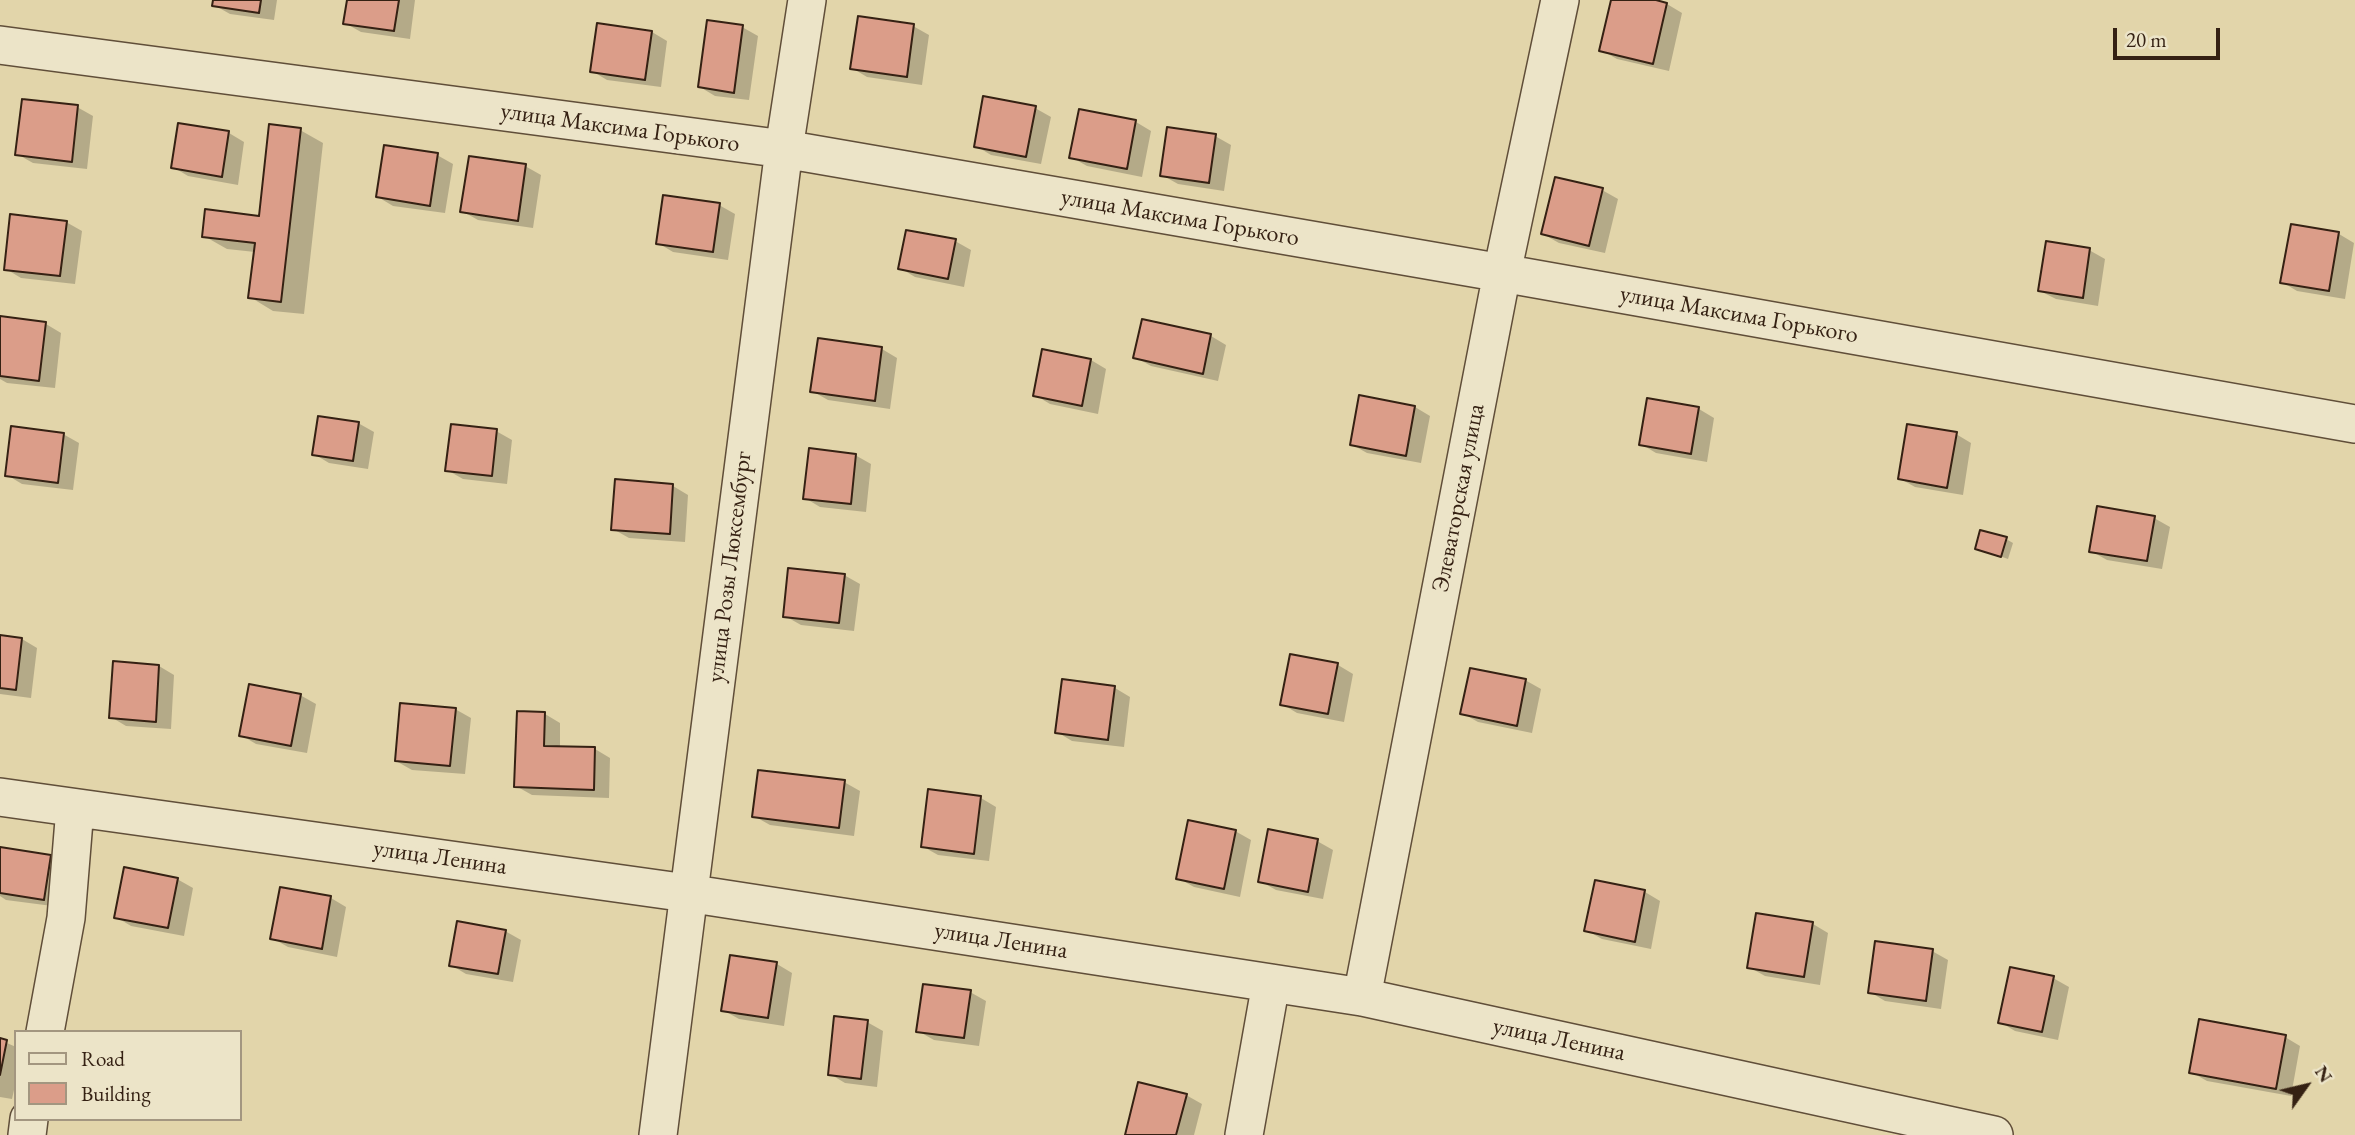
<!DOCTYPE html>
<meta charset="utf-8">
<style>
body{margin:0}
#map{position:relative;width:2355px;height:1135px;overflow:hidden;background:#e2d5aa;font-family:"EB Garamond",serif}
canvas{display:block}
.legend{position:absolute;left:14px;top:1030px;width:228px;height:91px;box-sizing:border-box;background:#ece4c8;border:2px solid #a39680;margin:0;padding:9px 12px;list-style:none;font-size:21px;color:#352113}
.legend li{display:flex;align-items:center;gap:14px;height:35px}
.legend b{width:35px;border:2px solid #a39680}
.north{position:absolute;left:2271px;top:1051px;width:70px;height:70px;-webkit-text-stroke:5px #ece4c8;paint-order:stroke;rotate:56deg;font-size:19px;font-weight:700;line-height:28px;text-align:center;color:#352113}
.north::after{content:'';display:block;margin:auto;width:24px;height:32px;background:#352113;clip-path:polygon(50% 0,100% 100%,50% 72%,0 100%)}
.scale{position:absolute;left:2113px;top:28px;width:107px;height:32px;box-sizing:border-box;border:4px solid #352113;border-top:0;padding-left:9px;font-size:21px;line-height:24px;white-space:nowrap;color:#352113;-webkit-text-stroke:5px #ece4c8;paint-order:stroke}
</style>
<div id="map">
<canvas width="2355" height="1135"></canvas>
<ul class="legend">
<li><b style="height:9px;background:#ece4c8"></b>Road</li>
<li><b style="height:19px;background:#db9d89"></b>Building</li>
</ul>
<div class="north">N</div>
<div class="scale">20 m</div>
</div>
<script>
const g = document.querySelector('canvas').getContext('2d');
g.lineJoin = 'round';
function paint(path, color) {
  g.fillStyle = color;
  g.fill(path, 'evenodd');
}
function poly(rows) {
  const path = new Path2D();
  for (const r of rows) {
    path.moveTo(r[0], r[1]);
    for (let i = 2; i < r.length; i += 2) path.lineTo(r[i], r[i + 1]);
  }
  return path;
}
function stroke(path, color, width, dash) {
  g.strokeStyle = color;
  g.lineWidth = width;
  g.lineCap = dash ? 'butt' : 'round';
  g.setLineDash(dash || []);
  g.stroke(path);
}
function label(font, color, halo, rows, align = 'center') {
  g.font = font + ' "EB Garamond",serif';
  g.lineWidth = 7;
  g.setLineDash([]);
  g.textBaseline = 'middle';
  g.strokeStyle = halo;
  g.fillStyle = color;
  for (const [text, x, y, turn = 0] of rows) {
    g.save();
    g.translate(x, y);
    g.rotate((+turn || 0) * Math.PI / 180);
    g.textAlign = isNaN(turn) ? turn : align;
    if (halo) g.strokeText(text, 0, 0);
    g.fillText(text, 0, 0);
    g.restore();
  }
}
paint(poly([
 [215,0,277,0,274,20,230,14,214,5],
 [349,0,415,0,410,39,361,32,345,23],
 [1613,0,1648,0,1667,4,1682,13,1669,71,1617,59,1601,50],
 [598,25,652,32,667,41,661,87,607,80,592,71],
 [913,26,929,35,922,85,867,77,852,68],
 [742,27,758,36,749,100,715,96,700,87],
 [77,107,93,116,87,169,33,163,17,154],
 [1035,108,1051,117,1041,164,991,155,976,146],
 [1080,111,1136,122,1151,131,1142,177,1087,166,1071,157],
 [179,125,229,133,244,142,238,185,188,176,173,167],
 [300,130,323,143,304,314,273,311,250,297,255,252,227,249,204,236,260,218],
 [1215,136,1231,145,1224,191,1178,184,1162,175],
 [437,155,453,164,445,213,393,206,378,197],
 [525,166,541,175,533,228,478,220,462,211],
 [1602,190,1618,199,1605,253,1559,243,1543,234],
 [719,205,735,214,728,260,673,252,658,243],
 [66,222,82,231,75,284,21,278,6,269],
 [2292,226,2339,234,2354,243,2345,299,2297,291,2282,282],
 [955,241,971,250,964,287,915,277,900,268],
 [2089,250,2105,259,2098,306,2056,299,2040,291],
 [0,318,46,324,61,333,55,388,7,383,0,379],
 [1143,321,1211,336,1226,345,1218,381,1151,366,1135,357],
 [882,349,897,358,890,409,828,400,812,391],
 [1091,360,1106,369,1098,414,1050,404,1035,395],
 [1361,397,1415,407,1430,416,1421,463,1367,453,1351,444],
 [1649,400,1699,409,1714,418,1707,462,1656,453,1641,444],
 [358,423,374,432,368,469,329,463,314,454],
 [496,431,512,440,507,484,463,479,447,470],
 [63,434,79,443,73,490,22,484,7,475],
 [1956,434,1971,443,1963,495,1915,487,1899,478],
 [855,455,871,464,866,512,820,507,805,498],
 [673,486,688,495,685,542,629,538,613,529],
 [2154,518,2170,527,2162,569,2107,560,2091,551],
 [2006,539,2013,543,2008,559,1977,548],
 [844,575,860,584,854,631,801,625,785,616],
 [0,637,22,639,37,648,31,698,0,694],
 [1291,656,1338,665,1353,674,1344,722,1297,713,1282,704],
 [159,666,174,675,171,729,126,726,111,717],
 [1525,680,1541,689,1532,733,1478,722,1462,713],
 [1064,681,1115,688,1130,697,1124,747,1072,741,1057,732],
 [300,695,316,704,307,753,256,744,241,735],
 [455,709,471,718,465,774,412,770,396,761],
 [545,714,560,723,560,748,595,749,610,758,609,798,532,795,516,786],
 [844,782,860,791,854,836,770,825,754,816],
 [981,798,996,807,989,861,938,855,922,846],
 [1235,831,1251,840,1240,897,1194,887,1178,878],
 [1317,841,1333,850,1323,899,1276,890,1260,881],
 [0,849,50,856,66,865,60,907,6,900,0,896],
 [177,879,193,888,184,936,131,926,116,917],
 [1597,882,1645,892,1660,901,1651,949,1602,939,1586,930],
 [281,889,331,898,346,907,337,957,288,947,272,938],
 [1758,915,1813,924,1828,933,1820,985,1765,976,1749,967],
 [505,931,521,940,513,982,466,974,451,965],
 [1932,951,1948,960,1941,1009,1885,1001,1870,992],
 [777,964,792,973,784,1026,739,1019,723,1010],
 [2053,978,2069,987,2058,1040,2015,1031,2000,1022],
 [970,992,986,1001,979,1046,934,1040,918,1031],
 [867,1022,883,1031,877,1087,845,1083,830,1074],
 [2285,1037,2300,1046,2291,1096,2207,1081,2191,1072],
 [0,1040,16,1047,16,1081,12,1099,0,1097],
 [1186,1095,1202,1104,1194,1135,1127,1135]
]), '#0003');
const building = poly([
 [213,0,261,0,259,13,212,6,213,0],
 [347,0,399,0,394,31,343,24,347,0],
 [1611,0,1656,0,1667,3,1653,64,1599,51,1611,0],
 [858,16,914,24,907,77,850,69,858,16],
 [707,20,743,25,734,93,698,87,707,20],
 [597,23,652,31,645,80,590,72,597,23],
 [983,96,1036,106,1026,157,974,147,983,96],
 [22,99,78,105,72,162,15,155,22,99],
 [1079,109,1136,120,1127,169,1069,158,1079,109],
 [178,123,229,131,222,177,171,168,178,123],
 [269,124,301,128,281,302,248,298,255,243,202,237,205,209,259,216,269,124],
 [1167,127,1216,134,1209,183,1160,176,1167,127],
 [384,145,438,153,430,206,376,197,384,145],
 [469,156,526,164,518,221,460,212,469,156],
 [1555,177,1603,188,1589,246,1541,234,1555,177],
 [663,195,720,203,713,252,656,244,663,195],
 [10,214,67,221,60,276,4,270,10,214],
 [2291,224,2339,232,2329,291,2280,283,2291,224],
 [906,230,956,239,948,279,898,269,906,230],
 [2046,241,2090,248,2083,298,2038,291,2046,241],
 [0,316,46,322,39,381,0,376,0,316],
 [1142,319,1211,334,1203,374,1133,358,1142,319],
 [818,338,882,347,875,401,810,392,818,338],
 [1042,349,1091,359,1082,406,1033,396,1042,349],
 [1359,395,1415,406,1406,456,1350,445,1359,395],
 [1647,398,1699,407,1691,454,1639,445,1647,398],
 [318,416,359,422,353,461,312,455,318,416],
 [451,424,497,429,492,476,445,471,451,424],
 [1907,424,1957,432,1947,488,1898,479,1907,424],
 [11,426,64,433,58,483,5,476,11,426],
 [809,448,856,454,851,504,803,499,809,448],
 [615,479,673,484,670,534,611,530,615,479],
 [2097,506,2155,516,2147,561,2089,552,2097,506],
 [1980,530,2007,537,2001,557,1975,549,1980,530],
 [788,568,845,574,839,623,783,617,788,568],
 [0,635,22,638,16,690,0,688,0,635],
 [1290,654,1338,663,1328,714,1280,705,1290,654],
 [113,661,159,665,156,722,109,718,113,661],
 [1470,668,1526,679,1517,726,1460,714,1470,668],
 [1062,679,1115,686,1108,740,1055,733,1062,679],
 [249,684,301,694,291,746,239,736,249,684],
 [400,703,456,708,450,766,395,761,400,703],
 [517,711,545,712,544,746,595,747,594,790,514,787,517,711],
 [758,770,845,780,839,828,752,817,758,770],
 [928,789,981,796,974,854,921,847,928,789],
 [1188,820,1236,830,1224,889,1176,879,1188,820],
 [1268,829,1318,839,1308,892,1258,882,1268,829],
 [0,847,51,855,44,900,0,893,0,847],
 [124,867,178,878,168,928,114,918,124,867],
 [1595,880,1645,890,1635,942,1584,931,1595,880],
 [280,887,331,896,322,949,270,939,280,887],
 [1756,913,1813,922,1804,977,1747,968,1756,913],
 [457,921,506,930,498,974,449,966,457,921],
 [1875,941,1933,949,1926,1001,1868,993,1875,941],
 [730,955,777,962,768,1018,721,1011,730,955],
 [2010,967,2054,976,2042,1032,1998,1023,2010,967],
 [923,984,971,990,964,1038,916,1032,923,984],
 [834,1016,868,1020,861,1079,828,1075,834,1016],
 [2199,1019,2286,1035,2276,1089,2189,1073,2199,1019],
 [0,1038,7,1040,0,1075,0,1038],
 [1138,1082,1187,1094,1176,1135,1125,1135,1138,1082]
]);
paint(building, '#db9d89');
stroke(building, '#352113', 2);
const minor = poly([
 [0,45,784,149,1502,273,2355,424],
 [0,797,687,893,1362,997,1994,1135],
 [1362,997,1502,273,1560,0],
 [45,1032,66,918,75,808],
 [27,1135,29,1119],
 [658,1135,784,149,807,0],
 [1244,1135,1271,983]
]);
stroke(minor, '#604e39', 40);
stroke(minor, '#ece4c8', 37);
label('24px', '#352113', '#ece4c8', [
 ["улица Максима Горького",620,128,8],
 ["улица Максима Горького",1180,218,10],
 ["улица Максима Горького",1739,315,10],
 ["Элеваторская улица",1459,498,-79],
 ["улица Розы Люксембург",730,567,-83],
 ["улица Ленина",440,858,8],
 ["улица Ленина",1001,941,9],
 ["улица Ленина",1559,1040,12]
]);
</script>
